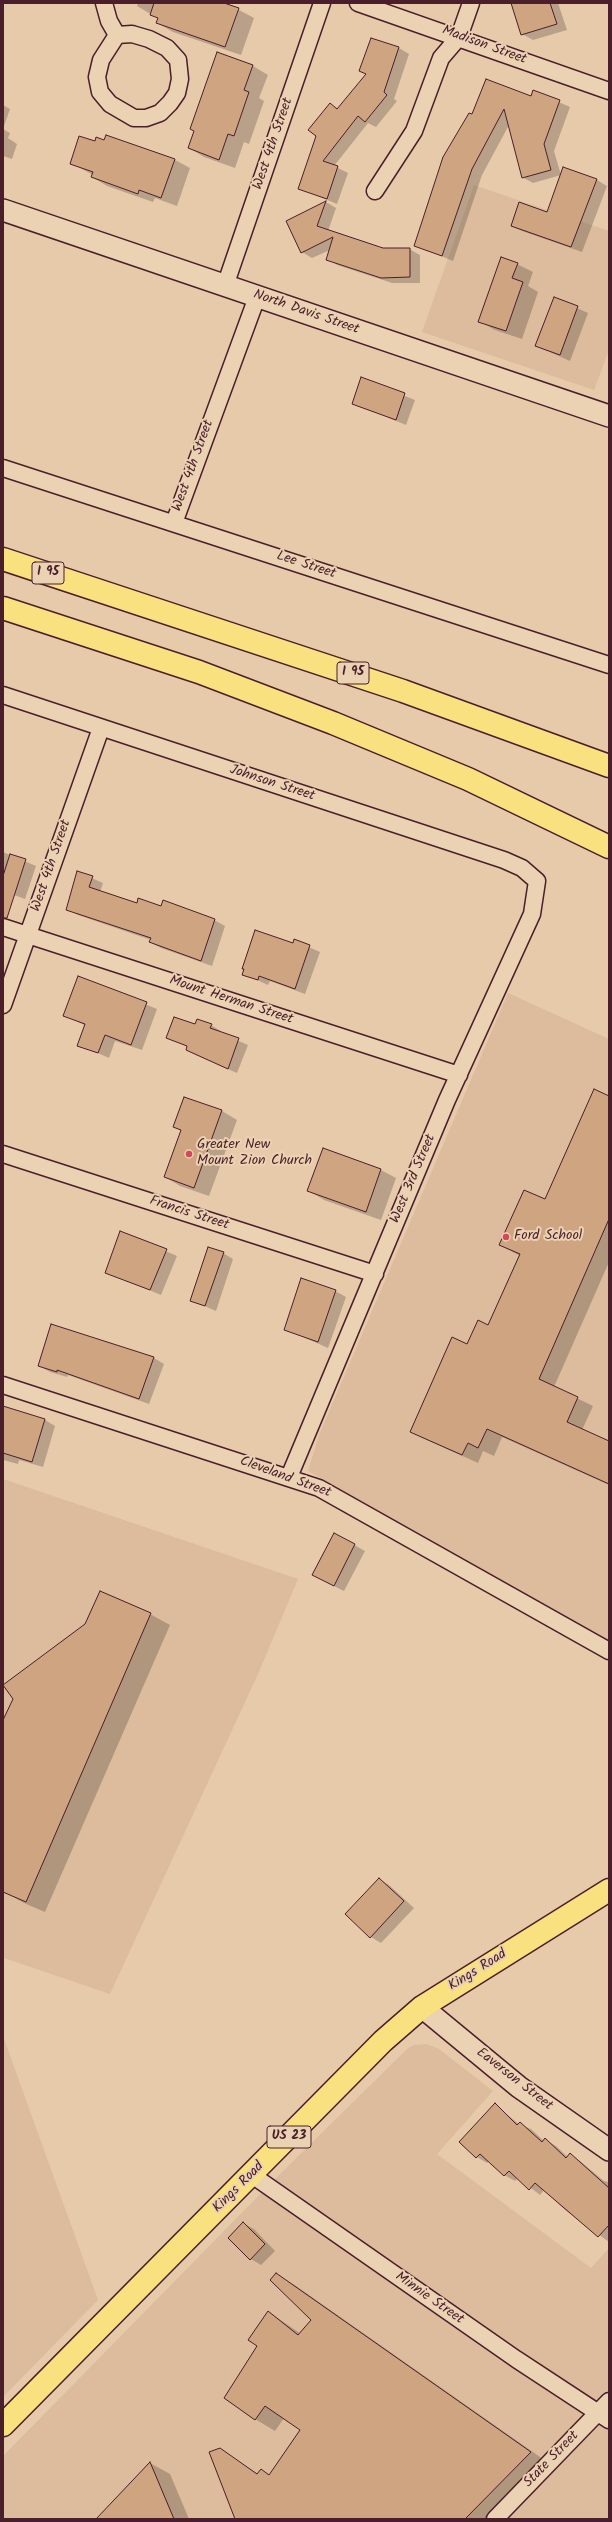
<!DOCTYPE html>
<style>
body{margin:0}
#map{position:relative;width:612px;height:2522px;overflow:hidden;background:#e6caaa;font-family:Kalam,sans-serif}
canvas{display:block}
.frame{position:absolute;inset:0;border:4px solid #4a1f2b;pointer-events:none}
</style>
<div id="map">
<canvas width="612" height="2522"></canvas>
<div class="frame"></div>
</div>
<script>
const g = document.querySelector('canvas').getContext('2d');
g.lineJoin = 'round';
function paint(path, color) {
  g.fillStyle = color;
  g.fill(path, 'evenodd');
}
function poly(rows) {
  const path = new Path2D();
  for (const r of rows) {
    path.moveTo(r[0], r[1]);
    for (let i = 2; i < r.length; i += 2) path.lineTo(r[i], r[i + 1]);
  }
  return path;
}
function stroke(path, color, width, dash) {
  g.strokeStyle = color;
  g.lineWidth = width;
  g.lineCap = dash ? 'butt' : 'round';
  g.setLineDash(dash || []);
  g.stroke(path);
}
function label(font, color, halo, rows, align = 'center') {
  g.font = font + ' Kalam,sans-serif';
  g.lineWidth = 4;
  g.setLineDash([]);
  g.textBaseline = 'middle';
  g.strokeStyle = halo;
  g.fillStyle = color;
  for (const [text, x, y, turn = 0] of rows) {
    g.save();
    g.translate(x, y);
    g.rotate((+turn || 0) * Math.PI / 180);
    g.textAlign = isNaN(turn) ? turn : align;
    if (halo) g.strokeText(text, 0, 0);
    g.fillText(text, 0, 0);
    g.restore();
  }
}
paint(poly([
 [474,185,609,231,609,350,594,390,422,332],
 [508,993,609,1039,609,1640,308,1471,319,1435],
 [3,1479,298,1579,258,1674,110,1994,4,1958,3,1955],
 [3,2036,98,2300,3,2397],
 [426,2044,439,2049,493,2091,437,2154,591,2268,609,2248,609,2519,3,2519,3,2456,275,2179,408,2048,414,2045]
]), '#dcbc9c');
paint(poly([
 [138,3,226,3,254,18,241,55,173,32,157,23,159,19,137,6],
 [512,3,558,3,567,30,533,40,522,34],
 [399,48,409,54,394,99,397,101,376,127,368,123,334,166,348,173,337,204,299,188,330,104,339,109,367,75,360,71],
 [253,66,268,75,259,98,264,101,249,144,244,142,235,168,204,157,189,148],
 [533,91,570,107,554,151,561,175,533,183,522,177,509,125,482,175,453,261,415,245,473,116,531,97],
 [3,105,10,109,3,129],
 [3,129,10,133,8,138,17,144,12,159,3,156],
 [175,160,190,168,177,206,155,198,153,202,107,186,92,177,93,175,71,163],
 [597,180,607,186,582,252,522,231,512,226,548,214],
 [326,202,336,208,328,231,383,249,409,249,420,255,420,283,392,283,337,265,327,259,330,250,312,258,302,252,287,221],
 [517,264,533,272,528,286,538,292,522,339,495,330,479,321],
 [554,298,588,313,570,361,536,346],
 [362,379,415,400,406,425,353,403],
 [3,852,36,866,25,899,3,891],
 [78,872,103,883,100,892,137,904,162,907,214,920,225,926,212,966,161,948,150,942,151,940,78,915,67,909],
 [295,941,320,952,305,994,270,981,268,985,244,974,294,944],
 [78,977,157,1009,142,1050,115,1041,109,1058,79,1045,86,1026,64,1015],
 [211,1025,221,1031,220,1033,248,1045,237,1073,196,1055,187,1050,188,1047,168,1038,196,1026],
 [609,1097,609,1262,554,1387,593,1406,582,1430,609,1442,609,1485,502,1437,494,1456,483,1451,478,1463,427,1440,411,1432,468,1345,489,1326,520,1256,500,1245,545,1201],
 [185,1098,222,1111,237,1120,209,1196,180,1186,165,1177,182,1131,174,1127],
 [324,1149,381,1170,396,1178,381,1220,324,1200,309,1191],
 [121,1232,177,1256,161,1295,106,1272],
 [223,1253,233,1259,216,1311,191,1300],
 [335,1291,346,1297,328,1348,285,1329],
 [52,1325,154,1358,164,1364,149,1404,68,1375,67,1377,50,1372,39,1366],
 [3,1407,45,1420,55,1426,43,1467,19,1460,18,1464,3,1460],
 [335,1534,365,1551,344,1591,324,1581],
 [150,1614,170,1625,45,1912,24,1903,3,1891,3,1722],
 [379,1879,389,1885,414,1908,381,1943,371,1937],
 [495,2105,519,2124,531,2129,544,2141,545,2140,556,2146,568,2157,570,2155,580,2161,604,2181,609,2182,609,2242,565,2210,544,2190,540,2195,518,2178,515,2181,504,2175,489,2161,487,2163,477,2157],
 [243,2223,254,2229,275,2251,261,2265,251,2259,230,2238],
 [276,2274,296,2286,550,2464,496,2519,236,2519,219,2449,258,2474,261,2470,270,2475,301,2430,284,2418,275,2431,255,2419,259,2346,269,2312,301,2334,313,2320],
 [150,2463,170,2474,189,2519,98,2519]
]), '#0003');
const building = poly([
 [154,3,224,3,239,8,225,47,156,23,158,18,150,15,154,3],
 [511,3,550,3,557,24,521,35,511,3],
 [371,38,399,47,384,92,387,95,365,122,358,116,323,161,338,166,327,199,298,189,316,136,308,130,330,103,337,109,366,74,359,71,371,38],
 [217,52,253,65,244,90,249,92,234,136,228,134,219,160,188,148,194,131,190,129,217,52],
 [486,79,531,96,533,90,560,100,544,144,551,170,522,178,504,109,472,169,442,256,414,246,443,157,469,113,472,114,486,79],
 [106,135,175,159,161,198,139,190,138,194,91,177,93,172,70,164,79,136,95,141,96,137,104,140,106,135],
 [563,167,597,179,571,247,511,226,519,202,547,212,563,167],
 [326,201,317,226,383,248,410,248,410,277,381,278,326,260,333,237,301,253,286,221,326,201],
 [501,257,518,263,512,278,523,282,506,331,478,322,501,257],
 [554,297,578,306,560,355,535,346,554,297],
 [361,377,405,393,396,420,352,404,361,377],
 [10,854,26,859,7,918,3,918,3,876,10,854],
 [77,871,93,876,89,887,137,903,138,898,161,906,163,900,215,919,201,961,149,942,151,938,66,910,77,871],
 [255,930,293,943,294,939,310,945,295,989,259,976,258,980,242,975,244,969,242,969,255,930],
 [78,976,147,1002,131,1045,105,1035,98,1053,77,1046,85,1024,63,1016,78,976],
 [174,1017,195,1024,197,1019,212,1024,210,1028,239,1038,228,1069,186,1050,187,1046,166,1038,174,1017],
 [594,1089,609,1096,609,1219,539,1379,578,1397,567,1422,609,1441,609,1484,487,1429,478,1448,468,1443,462,1455,410,1432,452,1337,467,1344,478,1320,488,1325,520,1254,499,1245,524,1190,545,1199,594,1089],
 [184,1097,222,1110,194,1188,164,1177,181,1130,173,1127,184,1097],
 [323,1148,381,1169,366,1212,307,1191,323,1148],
 [120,1231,167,1249,150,1290,105,1273,120,1231],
 [208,1247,224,1252,205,1306,190,1301,208,1247],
 [301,1278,336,1290,318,1342,284,1330,301,1278],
 [51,1324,154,1357,139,1399,57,1370,57,1372,38,1366,51,1324],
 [3,1406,45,1419,32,1462,3,1453,3,1406],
 [334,1533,355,1544,334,1586,312,1575,334,1533],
 [100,1591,151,1613,26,1902,3,1892,3,1720,13,1699,3,1685,85,1624,100,1591],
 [379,1878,404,1901,370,1938,345,1914,379,1878],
 [495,2103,517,2125,520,2122,542,2142,545,2138,566,2158,570,2153,609,2188,609,2225,598,2237,535,2183,529,2190,509,2171,504,2176,480,2154,476,2158,459,2142,495,2103],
 [243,2222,265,2244,250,2260,228,2238,243,2222],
 [276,2273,531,2452,465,2519,235,2519,209,2452,220,2448,257,2474,261,2469,269,2475,300,2430,265,2406,255,2420,224,2398,257,2346,248,2340,268,2311,298,2335,311,2320,270,2280,276,2273],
 [150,2462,174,2519,96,2519,150,2462]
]);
paint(building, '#cea481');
stroke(building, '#4a1f2b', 1);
const minor = poly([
 [104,3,109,21,117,35],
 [358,3,609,91],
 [132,34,149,39,167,48,178,60,180,79,177,93,170,103,160,113,146,118,134,118,110,104,100,92,97,77,101,60,117,35,132,34],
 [375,191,414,131,441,58,459,37,471,3],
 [225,286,322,3],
 [3,468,609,665],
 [174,523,257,297],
 [3,695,504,860,522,868,537,881,532,914,447,1100,289,1477],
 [3,927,459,1075],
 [3,1005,101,728],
 [3,1154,375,1274],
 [3,1385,319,1488,609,1651],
 [252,2175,516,2359,609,2420],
 [495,2519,609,2401]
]);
const tertiary = poly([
 [3,210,609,416],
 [422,2007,519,2087,609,2150]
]);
const primary = poly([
 [3,2425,383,2041,422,2007,609,1890]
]);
const motorway = poly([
 [3,559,403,691,609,766],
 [3,608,199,672,333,723,468,779,609,847]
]);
stroke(minor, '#4a1f2b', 19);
stroke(tertiary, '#4a1f2b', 24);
stroke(primary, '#4a1f2b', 25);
stroke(motorway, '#4a1f2b', 25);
stroke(minor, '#ebd2b3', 16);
stroke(tertiary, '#ebd2b3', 21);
stroke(primary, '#fae180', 22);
stroke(motorway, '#fae180', 22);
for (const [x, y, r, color] of [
 [189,1154,4,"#d1495b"],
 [506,1237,4,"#d1495b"]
]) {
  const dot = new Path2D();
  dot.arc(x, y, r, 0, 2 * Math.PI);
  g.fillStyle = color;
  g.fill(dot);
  stroke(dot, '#ebd2b3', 1.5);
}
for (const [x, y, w] of [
 [48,573,32],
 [353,673,32],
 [289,2137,44]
]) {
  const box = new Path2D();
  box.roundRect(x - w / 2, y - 11, w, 22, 3);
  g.fillStyle = '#ebd2b3';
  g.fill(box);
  stroke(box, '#4a1f2b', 1);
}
label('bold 13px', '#4a1f2b', null, [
 ["I 95",48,573],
 ["I 95",353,673],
 ["US 23",289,2137]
]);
label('14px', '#4a1f2b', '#ebd2b3', [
 ["Madison Street",484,46,20],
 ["West 4th Street",274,144,-71],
 ["North Davis Street",306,313,19],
 ["West 4th Street",194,466,-70],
 ["Lee Street",306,566,18],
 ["Johnson Street",272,784,18],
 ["West 4th Street",52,866,-71],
 ["Mount Herman Street",231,1001,18],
 ["West 3rd Street",414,1179,-67],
 ["Francis Street",189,1214,18],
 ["Cleveland Street",285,1478,20],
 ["Kings Road",478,1971,-32],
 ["Eaverson Street",514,2080,38],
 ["Kings Road",239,2188,-45],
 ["Minnie Street",429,2299,35],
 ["State Street",552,2460,-46]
]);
label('14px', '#4a1f2b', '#ebd2b3', [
 ["Greater New",197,1146],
 ["Mount Zion Church",197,1162],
 ["Ford School",514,1237]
], 'left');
</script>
